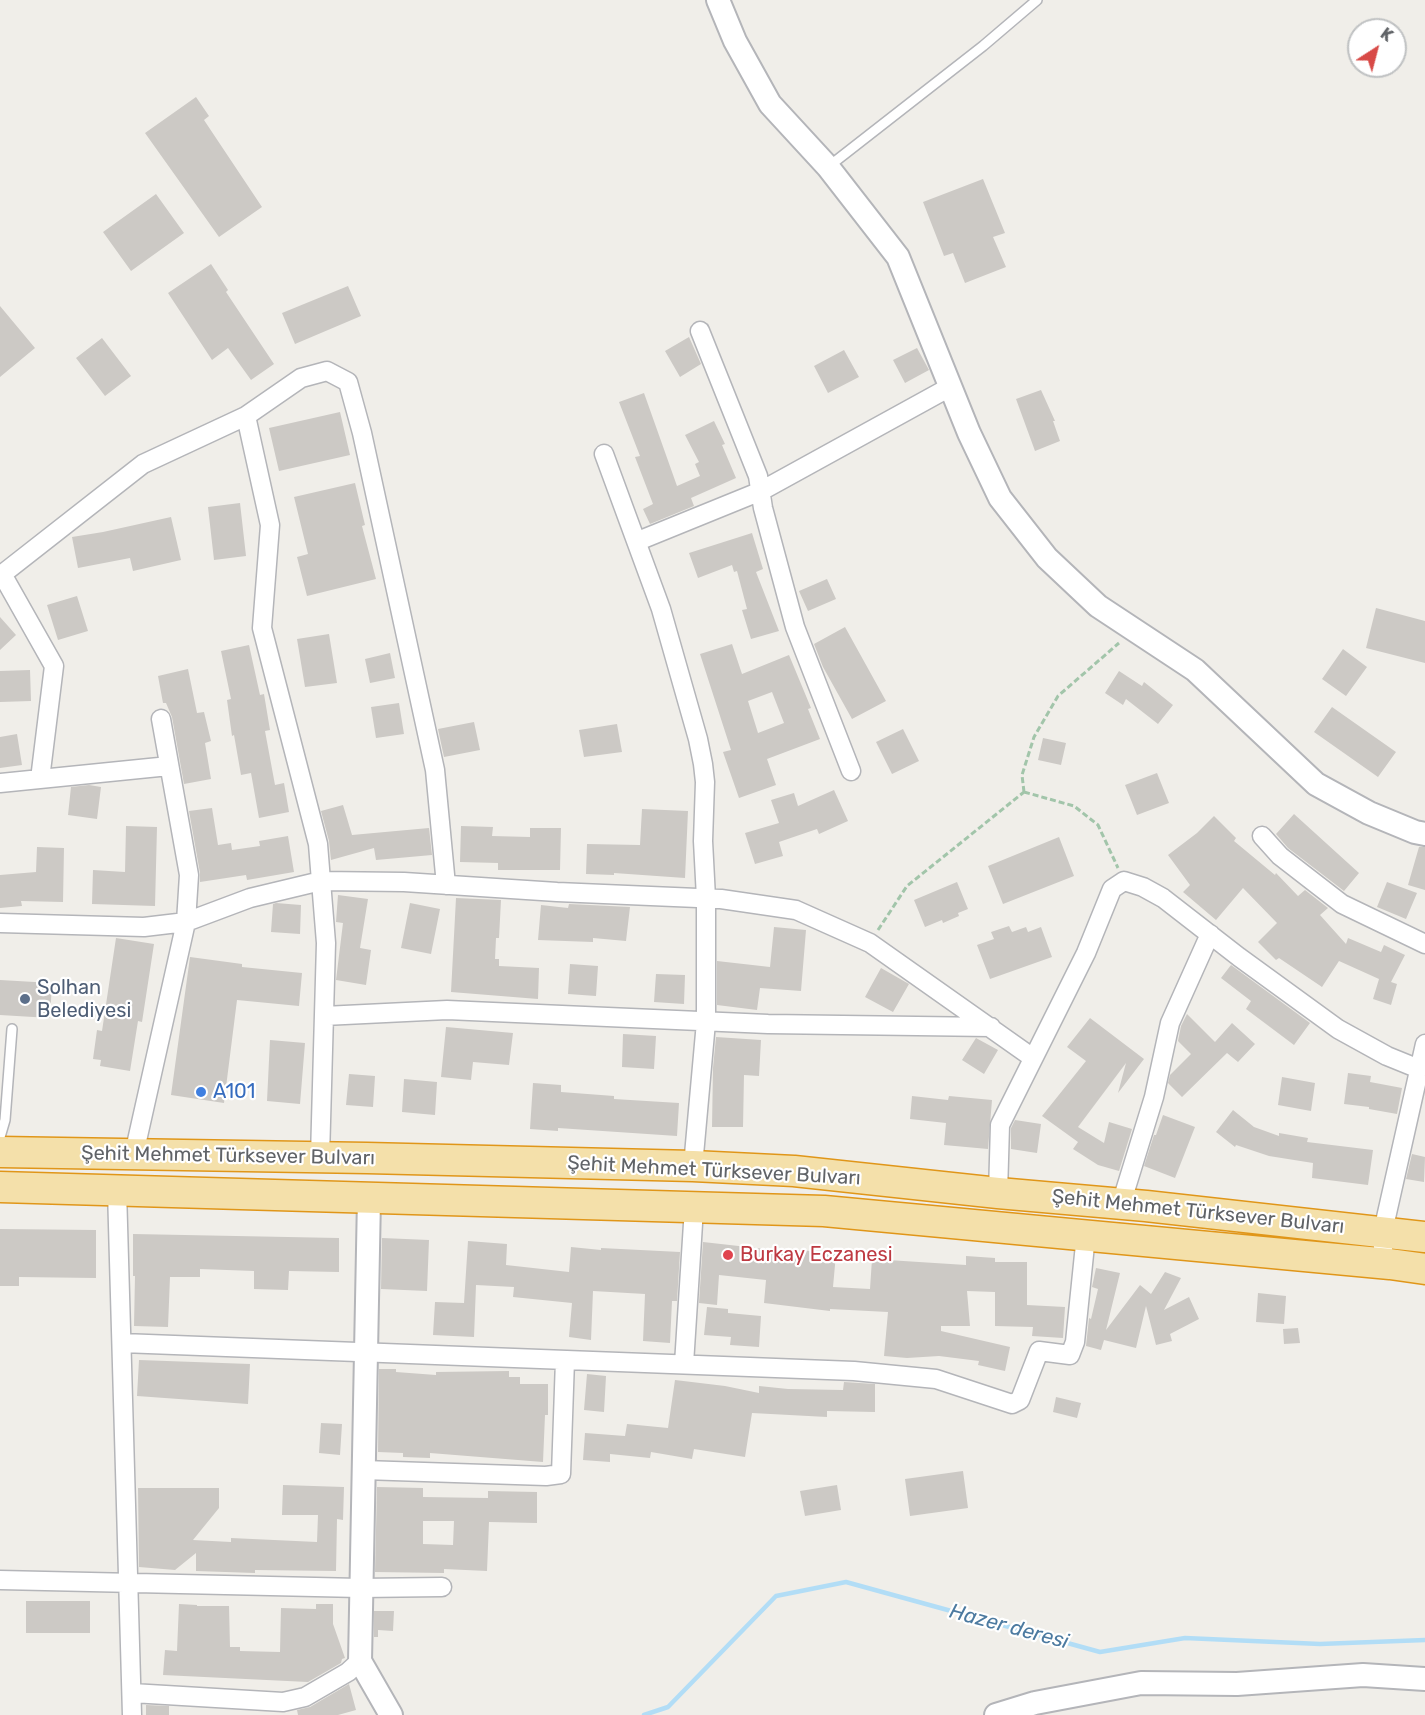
<!DOCTYPE html>
<meta charset="utf-8">
<style>
body{margin:0}
#map{position:relative;width:1425px;height:1715px;overflow:hidden;background:#f0eee9;font-family:Rubik,sans-serif}
canvas{display:block}
.north{position:absolute;left:1347px;top:18px;width:60px;height:60px;box-sizing:border-box;background:#fff;border:2px solid #bfc1c2;border-radius:50%;rotate:36deg;font-size:16px;font-weight:700;line-height:24px;text-align:center;color:#606367}
.north::after{content:'';display:block;margin:auto;width:21px;height:27px;background:#d84a47;clip-path:polygon(50% 0,100% 100%,50% 72%,0 100%)}
</style>
<div id="map">
<canvas width="1425" height="1715"></canvas>
<div class="north">K</div>
</div>
<script>
const g = document.querySelector('canvas').getContext('2d');
g.lineJoin = 'round';
function poly(rows) {
  const path = new Path2D();
  for (const r of rows) {
    path.moveTo(r[0], r[1]);
    for (let i = 2; i < r.length; i += 2) path.lineTo(r[i], r[i + 1]);
  }
  return path;
}
function stroke(path, color, width, dash) {
  g.strokeStyle = color;
  g.lineWidth = width;
  g.lineCap = dash ? 'butt' : 'round';
  g.setLineDash(dash || []);
  g.stroke(path);
}
function paint(path, color) {
  g.fillStyle = color;
  g.fill(path, 'evenodd');
}
function label(font, color, halo, rows, align = 'center') {
  g.font = font + ' Rubik,sans-serif';
  g.lineWidth = 4.5;
  g.setLineDash([]);
  g.textBaseline = 'middle';
  g.strokeStyle = halo;
  g.fillStyle = color;
  for (const [text, x, y, turn = 0] of rows) {
    g.save();
    g.translate(x, y);
    g.rotate((+turn || 0) * Math.PI / 180);
    g.textAlign = isNaN(turn) ? turn : align;
    if (halo) g.strokeText(text, 0, 0);
    g.fillText(text, 0, 0);
    g.restore();
  }
}
stroke(poly([
 [644,1715,668,1707,776,1596,846,1582,1100,1652,1185,1638,1320,1644,1425,1640]
]), '#b2ddf6', 4.5);
paint(poly([
 [196,97,209,116,204,120,262,207,219,237,145,133],
 [983,179,1005,233,993,237,1006,267,965,283,953,253,944,256,923,202],
 [156,194,184,233,131,271,103,232],
 [211,264,228,290,226,292,274,364,251,380,228,348,212,360,168,293],
 [348,286,361,316,295,344,282,313],
 [0,306,35,348,0,377],
 [689,337,701,364,680,377,665,351],
 [102,338,131,376,105,396,76,358],
 [917,348,929,370,905,383,893,360],
 [844,350,859,377,828,393,814,366],
 [1041,390,1055,421,1053,421,1060,441,1035,451,1016,399],
 [644,393,677,486,700,476,695,464,699,462,685,435,714,421,725,444,722,445,736,478,691,498,694,506,650,524,643,509,653,504,635,457,640,456,619,402],
 [340,412,350,455,279,471,269,428],
 [355,483,365,525,362,526,376,579,307,596,297,557,308,554,294,497],
 [240,503,246,556,214,560,208,507],
 [171,517,181,560,133,571,130,558,78,568,72,537,103,532],
 [752,533,763,569,756,572,779,631,751,639,742,610,747,609,737,571,734,572,732,565,698,578,689,553],
 [827,579,836,599,808,611,799,591],
 [77,596,88,631,58,640,47,605],
 [1376,608,1425,621,1425,663,1366,648],
 [0,617,16,635,0,650],
 [845,627,886,701,852,719,823,667,814,644],
 [329,634,337,683,305,687,297,639],
 [732,644,742,674,789,655,811,708,808,709,820,739,767,759,776,785,739,798,723,752,731,750,700,654],
 [772,692,784,723,758,733,748,701],
 [249,645,260,695,264,694,270,730,265,731,275,785,284,783,289,812,259,818,251,773,241,775,234,735,232,736,227,700,231,699,221,651],
 [1343,649,1367,667,1346,696,1322,679],
 [390,653,395,678,370,683,365,659],
 [188,669,197,713,204,712,211,741,205,743,211,779,184,784,172,717,166,703,163,703,158,676],
 [30,670,31,701,0,702,0,671],
 [1119,671,1142,686,1144,682,1173,705,1158,724,1126,699,1123,705,1105,693],
 [399,703,404,734,376,738,371,707],
 [1332,707,1396,752,1378,777,1314,732],
 [474,722,480,750,444,757,438,729],
 [617,724,622,752,584,757,579,730],
 [903,729,919,761,892,774,876,742],
 [17,734,22,765,0,768,0,737],
 [1043,738,1066,743,1061,765,1038,760],
 [1157,773,1169,803,1137,815,1125,785],
 [89,785,101,787,97,819,68,815,71,787],
 [834,790,848,821,819,834,817,829,779,842,783,856,755,864,745,833,779,823,771,800,794,793,798,806],
 [343,805,352,835,429,828,432,855,376,860,374,848,331,860,329,841,321,811],
 [212,808,218,845,231,843,232,850,260,846,259,841,288,836,294,872,247,880,246,875,200,882,200,873,189,811],
 [642,809,688,811,685,878,614,873,614,875,586,874,587,844,640,845],
 [1294,814,1359,873,1344,891,1288,848,1276,834],
 [1214,816,1236,838,1234,841,1275,875,1276,873,1298,896,1305,890,1328,908,1320,915,1346,944,1348,938,1381,952,1384,945,1405,955,1391,982,1397,984,1391,1005,1373,999,1379,979,1339,961,1322,987,1279,958,1276,960,1258,942,1277,923,1243,888,1216,920,1183,892,1190,885,1168,855,1197,833],
 [126,826,157,827,155,906,92,904,93,870,125,872],
 [461,826,493,827,492,836,530,837,530,828,561,828,560,870,498,870,498,863,460,862],
 [1059,837,1074,876,1003,904,988,866],
 [37,847,64,848,63,902,21,901,22,906,0,908,0,875,36,872],
 [1419,847,1425,847,1425,890,1408,885],
 [957,882,968,909,958,913,959,916,943,923,942,920,925,927,914,900],
 [1387,882,1417,893,1406,919,1377,907],
 [338,895,368,899,360,948,371,950,366,985,336,980,343,923,336,922],
 [456,898,501,900,499,938,496,938,495,959,499,959,499,966,539,968,538,999,451,992],
 [276,903,301,905,300,934,271,932,273,904],
 [410,903,440,909,431,954,401,948],
 [569,904,630,907,626,941,593,938,593,942,538,940,541,905,568,908],
 [1009,926,1012,932,1026,927,1028,932,1041,927,1052,957,990,979,977,945,994,939,991,932],
 [774,927,806,930,801,991,760,988,757,1010,717,1005,717,961,770,967],
 [116,938,154,944,142,1022,138,1021,130,1071,100,1066,101,1060,93,1059,97,1030,102,1031],
 [190,957,242,964,242,967,302,973,299,1006,237,1000,224,1103,171,1095],
 [570,964,598,966,596,996,568,994],
 [1231,965,1310,1023,1294,1045,1246,1009,1251,1001,1221,978],
 [881,968,909,984,893,1012,865,997],
 [656,974,685,975,684,1004,654,1002],
 [0,980,52,983,50,1018,0,1015],
 [1187,1014,1215,1042,1232,1023,1255,1044,1238,1062,1227,1053,1182,1097,1168,1083,1170,1075,1191,1054,1178,1041,1181,1026],
 [1090,1018,1144,1059,1118,1093,1126,1063,1078,1127,1104,1143,1109,1122,1132,1129,1119,1171,1098,1165,1073,1149,1078,1142,1042,1116,1086,1061,1067,1047],
 [446,1027,513,1033,509,1065,473,1062,471,1080,441,1077],
 [623,1034,656,1036,654,1069,622,1067],
 [716,1037,761,1040,759,1076,744,1075,743,1127,712,1127,713,1068],
 [976,1038,998,1050,984,1074,962,1060],
 [270,1040,305,1043,300,1104,267,1101],
 [1348,1073,1371,1076,1370,1082,1402,1088,1397,1114,1369,1109,1369,1107,1344,1104],
 [349,1074,375,1076,373,1107,346,1105],
 [1282,1077,1315,1083,1311,1111,1278,1105],
 [404,1079,437,1082,435,1115,402,1112],
 [533,1083,561,1085,561,1092,614,1096,614,1099,679,1103,677,1136,558,1128,558,1131,530,1129],
 [912,1096,948,1100,949,1096,992,1100,988,1149,944,1145,946,1123,910,1119],
 [1233,1110,1254,1127,1279,1136,1279,1133,1308,1138,1307,1142,1373,1150,1368,1185,1312,1178,1313,1163,1269,1156,1236,1145,1235,1147,1216,1132],
 [1163,1115,1195,1127,1175,1178,1144,1166,1154,1135,1156,1135],
 [1015,1120,1041,1124,1037,1153,1011,1149,1011,1128],
 [1412,1154,1425,1157,1424,1182,1406,1179],
 [0,1229,96,1230,96,1278,19,1277,19,1286,0,1286],
 [133,1234,339,1238,339,1272,289,1271,288,1290,254,1289,254,1271,200,1269,200,1277,170,1277,168,1327,134,1326,135,1276,133,1276],
 [382,1238,429,1240,427,1291,381,1289],
 [468,1241,507,1244,506,1265,569,1272,571,1247,601,1250,601,1248,680,1252,677,1301,672,1301,670,1343,643,1341,645,1294,593,1291,591,1340,569,1337,572,1303,513,1297,514,1287,476,1285,474,1337,433,1335,435,1302,464,1303],
 [703,1242,801,1253,801,1250,836,1254,833,1287,870,1289,872,1259,966,1265,966,1256,995,1258,995,1262,1027,1262,1027,1305,1065,1307,1063,1338,1032,1336,1033,1327,995,1326,995,1292,967,1291,970,1326,941,1326,941,1331,1010,1347,1005,1371,978,1365,979,1361,939,1356,907,1358,884,1356,888,1312,830,1309,830,1311,764,1303,766,1280,719,1275,717,1305,699,1303],
 [1096,1268,1120,1273,1106,1330,1140,1285,1151,1294,1165,1272,1181,1278,1164,1310,1189,1297,1199,1319,1170,1334,1172,1341,1156,1345,1146,1306,1136,1348,1104,1340,1101,1350,1086,1346,1089,1318,1091,1319,1098,1289,1092,1287],
 [1258,1293,1286,1296,1284,1324,1256,1322],
 [707,1307,728,1309,728,1313,761,1316,759,1347,730,1345,731,1337,704,1335],
 [1298,1328,1300,1343,1284,1344,1283,1329],
 [139,1360,250,1364,248,1404,137,1396],
 [379,1369,396,1369,396,1372,436,1375,436,1372,509,1371,509,1377,520,1377,520,1384,548,1384,548,1415,545,1415,543,1462,430,1453,430,1458,403,1457,403,1453,378,1452],
 [587,1374,606,1376,604,1412,584,1410],
 [675,1380,725,1386,759,1393,759,1386,788,1389,843,1390,844,1382,875,1384,875,1412,827,1411,827,1417,752,1413,745,1457,694,1449,692,1459,651,1452,650,1458,610,1454,610,1462,583,1460,585,1433,625,1436,627,1424,668,1428],
 [1056,1397,1081,1403,1077,1418,1053,1412],
 [321,1423,342,1424,340,1455,319,1453],
 [963,1471,968,1508,910,1516,905,1479],
 [283,1485,344,1487,343,1520,337,1519,336,1571,255,1570,255,1573,196,1571,196,1553,175,1570,139,1567,138,1488,219,1488,219,1508,193,1540,231,1542,231,1538,317,1542,318,1515,282,1515],
 [837,1485,841,1510,805,1516,800,1491],
 [377,1487,423,1488,423,1497,488,1498,488,1491,537,1492,537,1523,489,1522,487,1571,444,1569,444,1573,375,1572],
 [423,1521,454,1521,453,1545,423,1544],
 [26,1601,90,1601,90,1633,26,1633],
 [179,1604,197,1605,197,1606,229,1606,230,1647,240,1647,240,1651,280,1652,281,1608,316,1609,316,1604,333,1604,333,1624,345,1658,342,1659,341,1663,308,1682,163,1675,165,1650,177,1651],
 [374,1611,394,1611,393,1631,378,1630,378,1637,374,1637],
 [349,1684,356,1710,338,1715,298,1715,297,1710,310,1707],
 [146,1705,169,1706,169,1715,146,1715]
]), '#ccc9c5');
const service = poly([
 [828,167,983,46,1037,0],
 [0,1137,5,1120,12,1029]
]);
const minor = poly([
 [700,331,758,476,763,508,795,627,851,771],
 [246,416,270,525,262,628,318,844,326,943,320,1157],
 [604,454,661,609,698,739,703,764,705,782,703,841,706,898,706,1022,693,1166],
 [638,541,761,491,950,387],
 [2,574,54,666,40,779],
 [0,576,143,464,246,416,301,378,327,371,348,382,362,433,435,770,446,885],
 [0,783,169,766],
 [1262,836,1280,856,1342,904,1425,944],
 [0,923,144,927,186,922,250,898,321,881,404,882,557,892,721,899,796,910,870,943,1033,1058],
 [324,1016,447,1010,768,1024,991,1027],
 [134,1154,186,922,189,875,161,719],
 [117,1190,132,1715],
 [998,1193,1000,1125,1086,953,1112,889,1124,881,1143,887,1163,898,1239,957,1338,1029,1387,1056,1419,1069],
 [1121,1204,1154,1097,1170,1023,1210,934],
 [1383,1263,1383,1231,1425,1044],
 [122,1343,854,1371,936,1379,1012,1404,1020,1400,1039,1351,1070,1355,1075,1342,1086,1235],
 [684,1364,694,1208],
 [363,1470,546,1476,561,1474,565,1360],
 [0,1580,360,1588,442,1587],
 [132,1693,283,1702,305,1697,348,1672,360,1661]
]);
const tertiary = poly([
 [718,0,735,41,770,104,828,167,898,257,969,433,1000,498,1047,558,1098,606,1195,670,1316,784,1369,813,1415,832,1425,834],
 [369,1198,360,1661,391,1715],
 [996,1715,1035,1703,1141,1683,1237,1684,1363,1675,1425,1679]
]);
const trunk = poly([
 [0,1152,367,1158,693,1166,794,1171,998,1193,1146,1206,1425,1237],
 [0,1187,824,1211,1390,1264,1425,1269]
]);
stroke(service, '#b4b5b9', 12);
stroke(minor, '#b4b5b9', 21);
stroke(tertiary, '#b4b5b9', 26);
stroke(trunk, '#e09619', 33);
stroke(poly([
 [1024,792,1022,775,1034,737,1058,696,1119,643],
 [1024,792,1074,806,1098,825,1118,868],
 [878,930,907,886,1024,792]
]), '#a2c5aa', 3, [6, 3]);
stroke(service, '#fff', 9);
stroke(minor, '#fff', 18);
stroke(tertiary, '#fff', 22);
stroke(trunk, '#f4e0aa', 30);
for (const [x, y, r, color] of [
 [25,999,6,"#5c6f8a"],
 [201,1092,6,"#3f7fe0"],
 [728,1255,6,"#e0444e"]
]) {
  const dot = new Path2D();
  dot.arc(x, y, r, 0, 2 * Math.PI);
  g.fillStyle = color;
  g.fill(dot);
  stroke(dot, '#fff', 2);
}
label('20px', '#4e5e75', '#fff', [
 ["Solhan",37,988],
 ["Belediyesi",37,1011]
], 'left');
label('20px', '#366cbe', '#fff', [
 ["A101",213,1092]
], 'left');
label('20px', '#606367', '#fff', [
 ["Şehit Mehmet Türksever Bulvarı",228,1156,1],
 ["Şehit Mehmet Türksever Bulvarı",714,1171,3],
 ["Şehit Mehmet Türksever Bulvarı",1198,1212,6]
]);
label('20px', '#be3a42', '#fff', [
 ["Burkay Eczanesi",740,1255]
], 'left');
label('italic 21px', '#4c7aa0', '#fff', [
 ["Hazer deresi",1009,1627,15]
]);
</script>
